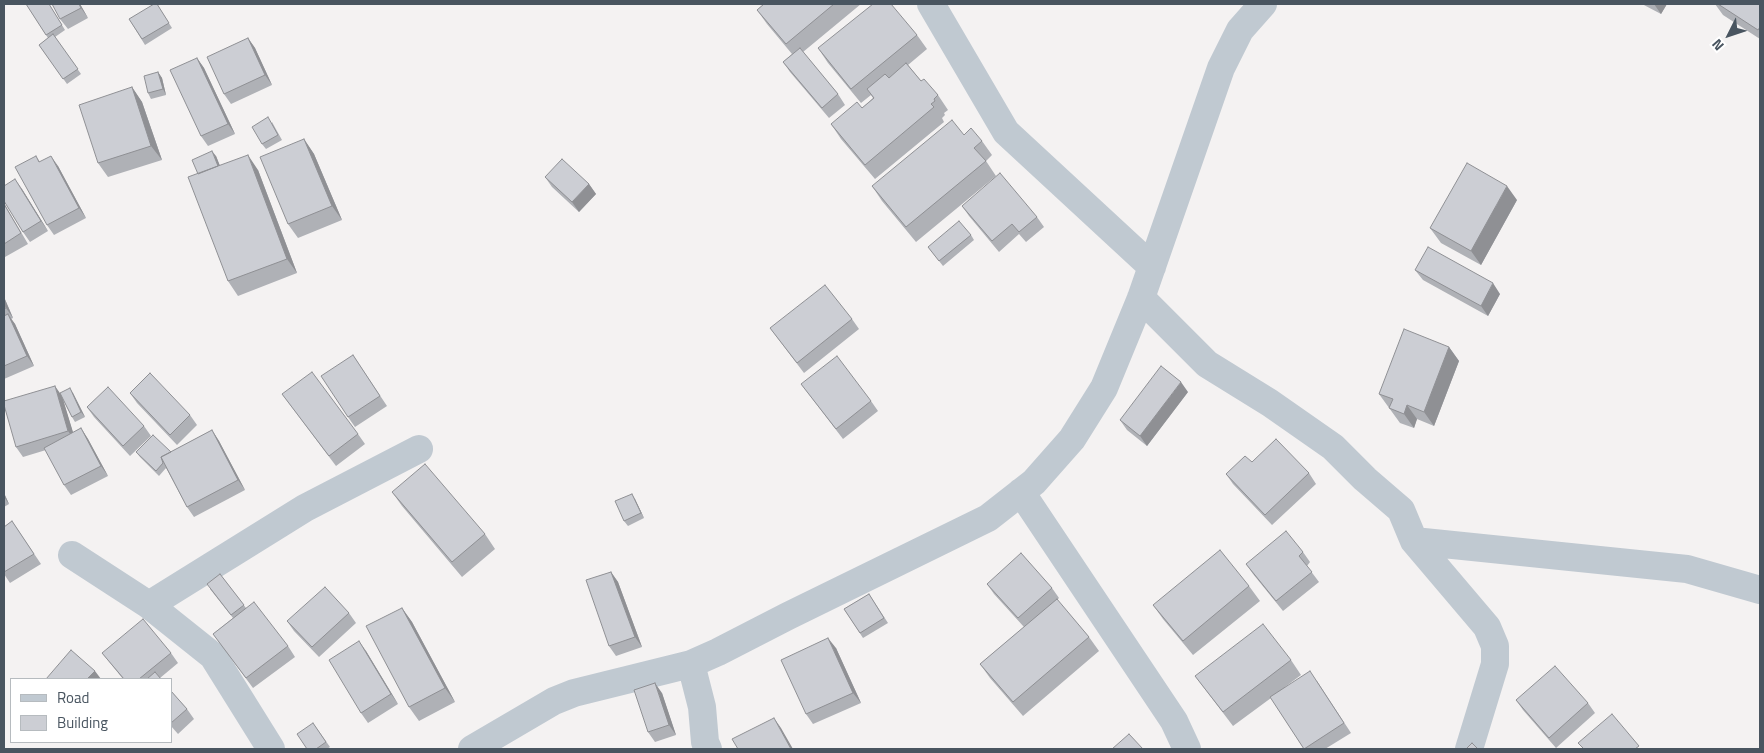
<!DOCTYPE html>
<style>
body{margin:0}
#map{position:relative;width:1764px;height:753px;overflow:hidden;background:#f4f2f2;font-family:"Titillium Web",sans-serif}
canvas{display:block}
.frame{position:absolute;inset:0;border:5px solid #495560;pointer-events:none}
.legend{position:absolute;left:10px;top:678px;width:162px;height:65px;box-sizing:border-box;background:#fff;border:1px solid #b6bbbf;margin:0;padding:6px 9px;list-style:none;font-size:15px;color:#495560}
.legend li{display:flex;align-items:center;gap:10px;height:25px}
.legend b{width:25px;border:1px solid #b6bbbf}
.north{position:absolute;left:1704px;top:10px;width:50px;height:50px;-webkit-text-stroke:4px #fff;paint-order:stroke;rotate:229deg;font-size:14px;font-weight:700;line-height:20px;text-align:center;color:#495560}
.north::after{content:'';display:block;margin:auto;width:18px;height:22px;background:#495560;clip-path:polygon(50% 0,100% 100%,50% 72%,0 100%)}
</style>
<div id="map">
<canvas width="1764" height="753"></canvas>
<div class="frame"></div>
<ul class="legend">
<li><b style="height:6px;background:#c0c9d1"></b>Road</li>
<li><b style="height:14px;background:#ccced4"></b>Building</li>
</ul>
<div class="north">N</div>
</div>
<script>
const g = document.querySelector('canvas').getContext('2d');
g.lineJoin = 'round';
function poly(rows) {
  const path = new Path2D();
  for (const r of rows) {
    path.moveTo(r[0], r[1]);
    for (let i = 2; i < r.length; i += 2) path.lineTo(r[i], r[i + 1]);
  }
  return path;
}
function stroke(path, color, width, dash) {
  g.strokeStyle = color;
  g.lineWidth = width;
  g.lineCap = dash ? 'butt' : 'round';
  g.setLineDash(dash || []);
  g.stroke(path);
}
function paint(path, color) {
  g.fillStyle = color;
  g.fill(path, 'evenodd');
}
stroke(poly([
 [931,4,1006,132,1152,267],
 [1141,298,1207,364,1270,403,1333,447,1365,479,1401,510,1414,541,1487,627,1495,646,1495,664,1469,749],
 [1021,492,1174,721,1187,749],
 [1414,541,1687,569,1760,590],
 [72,555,149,605,213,656,271,749],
 [149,605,305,508,419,449],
 [691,664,702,707,705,742,708,749],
 [472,749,554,701,574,693,691,664,718,652,788,616,988,518,1034,482,1072,439,1104,388,1141,298,1221,68,1240,30,1263,4]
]), '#c0c9d1', 28);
paint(poly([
 [26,4,49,4,65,30,55,37,81,74,67,84,39,45,48,38],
 [80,4,88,18,68,29,60,19],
 [157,4,172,28,145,45,129,19],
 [764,4,861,4,803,52,838,94,845,105,829,118,790,72,783,62,792,54,767,24,757,10],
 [1642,4,1667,4,1661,14],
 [1715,4,1760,4,1760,39,1723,15],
 [917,35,927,49,908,65,921,81,938,95,948,110,944,113,945,115,942,118,944,122,875,179,841,139,831,124,862,108,873,98,871,95,861,103,828,63,818,48],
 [248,38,255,48,272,85,231,104,224,94],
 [197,58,204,68,235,134,208,146,201,136],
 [158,72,162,78,166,95,151,99,148,93],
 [132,87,142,102,162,160,108,177,98,163],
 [272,122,282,140,266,149,262,144],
 [964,135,982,141,992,155,986,161,996,176,916,242,882,201,872,186],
 [304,139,314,154,342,220,298,238,288,224],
 [36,156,40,162,58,166,86,218,54,235,47,225],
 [216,156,220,166,258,170,297,273,238,296,228,281,198,174],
 [545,177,589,184,596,194,579,212,552,187],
 [22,189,48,231,30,242,23,232],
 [1517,200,1481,265,1441,243,1430,228],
 [4,203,28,244,5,257,4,256],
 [962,206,1037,217,1044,227,1026,242,1019,234,999,252,969,216],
 [971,235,974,240,943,266,928,247],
 [1415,270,1500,294,1488,316,1423,280],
 [4,297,13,318,11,319,15,324,34,366,4,379],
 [852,319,859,329,804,373,770,328],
 [1449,347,1459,361,1434,426,1417,419,1414,428,1400,423,1379,394],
 [353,355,387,406,355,427,348,417],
 [801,384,871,401,878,411,843,439],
 [1188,392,1147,446,1127,430,1120,420],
 [60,393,73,393,85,417,75,422,72,417,63,400,73,433,81,428,88,439,108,476,71,495,64,485,46,450,23,457,16,447],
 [130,393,190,415,197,425,177,445,137,403],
 [282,394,358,434,365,444,336,466],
 [87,407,144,426,151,436,130,456,94,417],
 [212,430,219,441,245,490,194,517,187,507,166,468,159,476,140,457,136,452,171,452],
 [1252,462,1309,473,1316,484,1272,525,1233,484,1226,474],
 [392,492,485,534,495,549,462,577,402,506],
 [4,493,9,504,4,507],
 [635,499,644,518,628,526,624,521],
 [12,521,41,564,10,583,4,574,4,527],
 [1303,552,1310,562,1307,566,1319,582,1283,611,1253,574,1246,564],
 [611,572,618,582,642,647,616,656,609,646],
 [220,574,246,608,288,646,295,657,253,688,213,634,233,618,210,589],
 [987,584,1052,588,1059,598,1057,600,1089,637,1099,651,1023,716,990,678,980,664,1024,627,994,594],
 [1249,586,1260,601,1193,655,1163,619,1153,605],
 [869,594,888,623,863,638,844,609],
 [402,608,412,622,455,702,419,721,409,707],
 [349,613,356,623,319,657,294,631,287,621],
 [836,648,861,703,813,724,806,714],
 [366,651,398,704,368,723,361,713],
 [102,653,171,653,178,663,160,678,161,679,123,679],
 [1291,660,1301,675,1285,687,1317,681,1351,733,1325,749,1304,749,1271,698,1233,726,1195,676],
 [171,691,187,709,194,719,178,734,171,726],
 [662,693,676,735,655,742,648,732],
 [1516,700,1588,703,1595,713,1556,748,1523,710],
 [313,723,330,747,327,749,307,749]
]), '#afb1b6');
paint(poly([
 [79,4,80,4,88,18,81,8],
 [1654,4,1667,4,1661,14],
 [248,38,255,48,272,85,265,75],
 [197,58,204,68,235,134,228,124],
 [158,72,162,78,166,95,163,89],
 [132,87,142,102,162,160,151,146],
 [304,139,314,154,342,220,332,206],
 [212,151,216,156,224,176,220,170],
 [248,155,258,170,297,273,287,259],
 [51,156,58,166,86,218,79,208],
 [15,179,22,189,48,231,41,221],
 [589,184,596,194,579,212,572,202],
 [1507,186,1517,200,1481,265,1471,251],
 [1493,283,1500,294,1488,316,1481,306],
 [4,297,13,318,6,308,4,303],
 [8,314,15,324,34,366,27,356],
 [1449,347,1459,361,1434,426,1424,412],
 [1181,382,1188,392,1147,446,1140,436],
 [55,386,62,396,76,442,68,431],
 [70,388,73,393,85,417,81,412],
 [1407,405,1417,419,1414,428,1404,414],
 [81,428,88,439,108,476,101,466],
 [212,430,219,441,245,490,238,480],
 [4,493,9,504,4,497],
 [632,494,635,499,644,518,641,513],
 [611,572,618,582,642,647,635,637],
 [402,608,412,622,455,702,445,688],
 [828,638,836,648,861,703,853,693],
 [359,641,366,651,398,704,391,694],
 [95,671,101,679,87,679],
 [655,683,662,693,676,735,669,725],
 [774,718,781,728,793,749,791,749]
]), '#8f9094');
const building = poly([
 [26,4,49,4,62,25,46,35,26,4],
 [52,4,79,4,81,8,60,19,52,4],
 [154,4,157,4,169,23,142,39,129,19,154,4],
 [764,4,834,4,786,44,757,10,764,4],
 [873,4,891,4,917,35,851,89,818,48,873,4],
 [1718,4,1760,4,1760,27,1758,30,1718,4],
 [53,34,78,69,63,79,39,45,53,34],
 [248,38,265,75,224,94,207,57,248,38],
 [800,48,838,94,822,108,783,62,800,48],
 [197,58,228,124,201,136,170,70,197,58],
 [906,63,921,81,924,79,938,95,934,99,935,101,931,104,934,107,865,165,831,124,857,102,862,108,874,98,867,89,885,74,889,78,906,63],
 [158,72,163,89,148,93,144,76,158,72],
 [132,87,151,146,98,163,79,105,132,87],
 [268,117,278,135,262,144,252,127,268,117],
 [952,120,964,135,971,128,982,141,974,148,986,161,906,227,872,186,952,120],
 [304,139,332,206,288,224,260,157,304,139],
 [212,151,218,166,198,174,192,160,212,151],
 [248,155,287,259,228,281,188,177,248,155],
 [36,156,39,162,51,156,79,208,47,225,15,167,36,156],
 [562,159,589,184,572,202,545,177,562,159],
 [1467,163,1507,186,1471,251,1430,228,1467,163],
 [1000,173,1037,217,1019,232,1012,224,992,241,962,206,1000,173],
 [15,179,41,221,23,232,4,201,4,186,15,179],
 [4,204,21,233,4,244,4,204],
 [959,221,971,235,939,261,928,247,959,221],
 [1428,247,1493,283,1481,306,1415,270,1428,247],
 [825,285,852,319,797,363,770,328,825,285],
 [4,303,6,308,4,309,4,303],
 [8,314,27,356,4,366,4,316,8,314],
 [1404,329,1449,347,1424,412,1407,405,1404,414,1389,408,1393,399,1379,394,1404,329],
 [353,355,380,396,348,417,321,376,353,355],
 [837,356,871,401,836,429,801,384,837,356],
 [1161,366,1181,382,1140,436,1120,420,1161,366],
 [312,372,358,434,329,456,282,394,312,372],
 [150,373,190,415,170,435,130,393,150,373],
 [55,386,68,431,16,447,4,405,4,401,55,386],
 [108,387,144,426,123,446,87,407,108,387],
 [70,388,81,412,72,417,60,393,70,388],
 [81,428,101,466,64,485,44,448,81,428],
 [212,430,238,480,187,507,161,457,212,430],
 [153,435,171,452,161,457,163,463,156,471,136,452,153,435],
 [1276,439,1309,473,1265,515,1226,474,1245,456,1252,462,1276,439],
 [425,464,485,534,452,562,392,492,425,464],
 [632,494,641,513,624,521,615,501,632,494],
 [12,521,34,554,4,572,4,527,12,521],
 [1286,531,1303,552,1299,556,1312,572,1276,601,1246,564,1286,531],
 [1220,550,1249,586,1183,641,1153,605,1220,550],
 [1021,553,1052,588,1018,618,987,584,1021,553],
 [611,572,635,637,609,646,586,580,611,572],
 [220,574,244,605,231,615,207,584,220,574],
 [325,587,349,613,312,647,287,621,325,587],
 [869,594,884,618,860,633,844,609,869,594],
 [1057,599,1089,637,1013,702,980,664,1057,599],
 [254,602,288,646,246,678,213,634,254,602],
 [402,608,445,688,409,707,366,626,402,608],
 [143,619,171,653,139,679,124,679,102,653,143,619],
 [1263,624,1291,660,1223,712,1195,676,1263,624],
 [828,638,853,693,806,714,781,660,828,638],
 [359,641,391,694,361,713,329,660,359,641],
 [71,650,95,671,87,679,46,679,71,650],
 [1555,666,1588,703,1549,738,1516,700,1555,666],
 [1310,671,1344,723,1304,749,1270,697,1310,671],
 [155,672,161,679,147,679,155,672],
 [655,683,669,725,648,732,634,690,655,683],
 [171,691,187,709,171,723,171,691],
 [1612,714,1639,746,1635,749,1584,749,1578,743,1612,714],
 [774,718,791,749,738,749,732,739,774,718],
 [313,723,326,742,316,749,307,749,297,734,313,723],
 [1129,734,1143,749,1112,749,1129,734],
 [1472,743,1478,749,1466,749,1472,743]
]);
paint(building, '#ccced4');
stroke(building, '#8f9094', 1);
</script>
